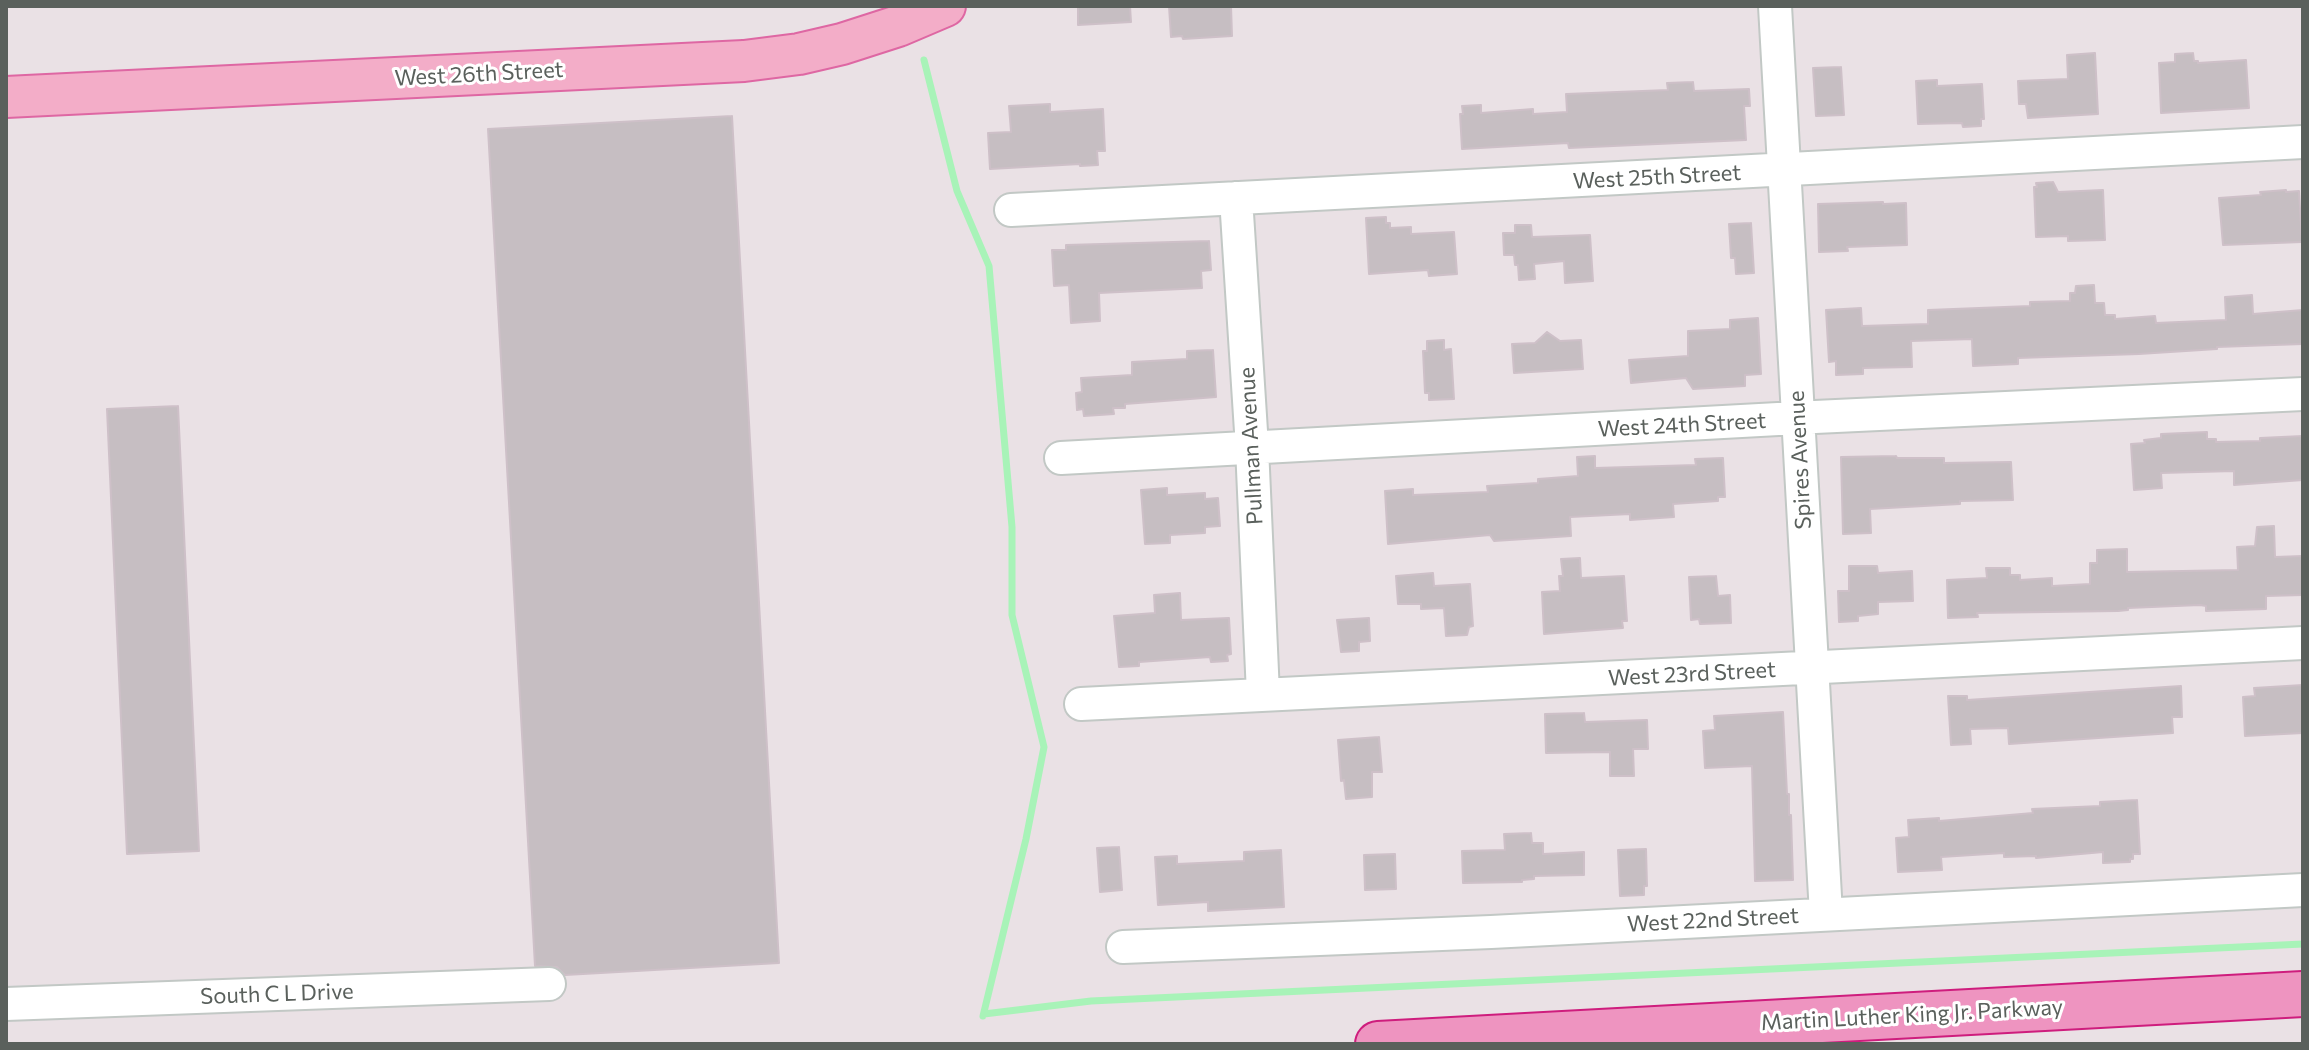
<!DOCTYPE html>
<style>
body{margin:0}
#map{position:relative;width:2309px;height:1050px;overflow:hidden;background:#eae1e5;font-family:Commissioner,sans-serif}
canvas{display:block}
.frame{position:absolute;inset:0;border:8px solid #5a605c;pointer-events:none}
</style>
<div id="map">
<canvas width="2309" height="1050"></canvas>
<div class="frame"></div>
</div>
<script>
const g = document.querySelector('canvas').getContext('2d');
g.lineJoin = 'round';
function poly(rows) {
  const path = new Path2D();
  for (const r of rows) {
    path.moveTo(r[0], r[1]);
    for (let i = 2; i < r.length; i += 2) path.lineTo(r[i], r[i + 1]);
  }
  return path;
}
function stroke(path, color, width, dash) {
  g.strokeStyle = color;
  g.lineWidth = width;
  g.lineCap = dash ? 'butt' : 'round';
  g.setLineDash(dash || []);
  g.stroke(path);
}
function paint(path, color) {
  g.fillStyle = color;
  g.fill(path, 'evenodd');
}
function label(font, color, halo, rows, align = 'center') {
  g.font = font + ' Commissioner,sans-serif';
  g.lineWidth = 6;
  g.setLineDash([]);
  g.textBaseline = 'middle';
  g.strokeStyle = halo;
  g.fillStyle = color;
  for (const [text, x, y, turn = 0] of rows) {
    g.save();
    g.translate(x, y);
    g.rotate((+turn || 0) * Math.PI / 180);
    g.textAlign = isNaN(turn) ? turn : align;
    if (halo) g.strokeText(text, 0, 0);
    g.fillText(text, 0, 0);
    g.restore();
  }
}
stroke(poly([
 [924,60,957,191,989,266,1012,527,1012,615,1044,747,1026,839,983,1016],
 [984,1014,1091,1001,2303,944]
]), '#a8f3b8', 7);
const building = poly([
 [1078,6,1130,6,1131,22,1078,25,1078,6],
 [1169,6,1231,6,1232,36,1183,39,1182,36,1171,37,1169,6],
 [2095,53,2098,114,2028,118,2026,104,2019,104,2018,81,2068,79,2067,55,2095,53],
 [2193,53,2194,61,2198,61,2198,63,2246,60,2249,108,2161,113,2159,63,2175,62,2175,54,2193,53],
 [1841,67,1844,115,1816,116,1813,68,1841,67],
 [1937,80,1937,86,1982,84,1984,119,1981,119,1981,126,1963,127,1962,123,1918,124,1916,81,1937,80],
 [1693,82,1694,91,1749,89,1750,106,1744,106,1746,140,1569,148,1568,143,1462,149,1460,114,1463,114,1462,106,1481,105,1481,113,1533,109,1533,114,1567,112,1566,94,1668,90,1667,83,1693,82],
 [1050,104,1050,112,1103,109,1105,151,1097,151,1098,165,1080,166,1080,164,990,169,988,133,1011,132,1009,106,1050,104],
 [732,116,779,963,565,975,557,967,535,966,488,129,732,116],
 [2053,182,2058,192,2103,190,2105,240,2068,241,2068,236,2036,237,2034,187,2037,187,2036,183,2053,182],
 [2286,190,2286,192,2299,191,2302,242,2223,245,2219,198,2261,195,2260,192,2286,190],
 [1883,202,1883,204,1906,203,1907,245,1847,247,1848,251,1819,252,1818,204,1883,202],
 [1386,217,1386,223,1390,223,1390,228,1411,227,1411,234,1454,232,1457,274,1429,276,1428,270,1369,274,1366,218,1386,217],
 [1751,223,1754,273,1736,274,1735,258,1731,258,1729,224,1751,223],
 [1515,225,1531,225,1532,237,1590,235,1593,281,1565,283,1564,261,1534,264,1535,279,1519,280,1518,265,1515,265,1514,255,1504,255,1503,233,1515,233,1515,225],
 [1209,241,1211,270,1201,271,1202,288,1099,293,1100,321,1071,323,1069,285,1054,286,1052,250,1066,250,1066,245,1209,241],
 [2094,285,2095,303,2104,303,2105,315,2115,315,2115,319,2155,316,2156,323,2226,320,2225,297,2252,295,2253,314,2303,310,2303,344,2217,347,2217,349,2139,354,2018,358,2018,364,1973,366,1972,339,1911,341,1912,367,1863,368,1863,374,1836,375,1836,361,1829,362,1826,310,1861,308,1862,326,1928,324,1928,310,2030,306,2030,302,2070,301,2070,293,2075,293,2076,286,2094,285],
 [1758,318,1761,374,1745,375,1745,386,1693,389,1686,378,1631,383,1629,360,1688,356,1688,331,1730,329,1730,320,1758,318],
 [1547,332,1560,341,1581,340,1583,369,1514,373,1512,344,1535,343,1547,332],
 [1444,340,1444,350,1451,349,1454,399,1429,400,1429,393,1425,393,1423,351,1427,351,1427,341,1444,340],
 [1213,350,1216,397,1125,404,1125,408,1113,408,1114,414,1084,416,1083,409,1077,410,1076,393,1082,392,1081,378,1132,375,1132,362,1187,359,1187,351,1213,350],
 [178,406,199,851,127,854,107,409,178,406],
 [2207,432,2207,439,2216,439,2216,442,2260,441,2260,438,2303,436,2303,480,2234,485,2234,471,2161,473,2162,488,2134,490,2131,444,2145,443,2144,440,2161,438,2161,434,2207,432],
 [1595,456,1595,468,1696,465,1695,459,1723,458,1725,497,1718,497,1718,501,1673,504,1674,517,1630,520,1630,514,1570,517,1571,536,1494,541,1490,535,1388,544,1385,491,1413,489,1413,495,1488,492,1487,486,1538,483,1538,479,1578,476,1577,457,1595,456],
 [1896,456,1897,458,1944,458,1944,463,2011,462,2013,500,1960,501,1960,504,1870,509,1871,533,1843,534,1841,457,1896,456],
 [1167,488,1167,495,1205,493,1205,499,1218,498,1220,526,1205,527,1205,533,1170,535,1170,543,1145,544,1141,490,1167,488],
 [2274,526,2275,557,2303,556,2303,595,2266,596,2266,609,2206,611,2206,606,2200,605,2128,608,2128,610,2118,611,1977,613,1978,617,1948,618,1947,580,1987,578,1986,568,2010,568,2010,575,2020,575,2020,580,2052,578,2052,586,2090,584,2090,563,2097,563,2097,550,2127,549,2127,572,2238,570,2237,547,2255,546,2257,527,2274,526],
 [1580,558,1581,578,1624,576,1627,621,1622,621,1623,628,1544,634,1542,592,1560,591,1559,576,1563,576,1561,559,1580,558],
 [1849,566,1877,566,1878,573,1912,571,1913,601,1878,602,1878,614,1858,616,1858,621,1839,622,1838,591,1849,591,1849,566],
 [1433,573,1434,586,1470,584,1473,626,1469,627,1467,635,1446,636,1444,608,1421,609,1421,604,1398,604,1396,576,1433,573],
 [1716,576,1718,596,1730,595,1731,623,1700,624,1699,619,1691,620,1689,577,1716,576],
 [1180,593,1181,620,1229,618,1231,654,1227,655,1228,661,1211,662,1210,657,1139,662,1139,666,1119,667,1114,616,1155,613,1154,595,1180,593],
 [1369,618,1370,641,1359,642,1359,651,1341,652,1337,620,1369,618],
 [2303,685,2303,733,2245,736,2243,697,2255,696,2254,688,2303,685],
 [2181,686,2182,717,2172,717,2173,733,2009,744,2008,728,1970,729,1971,744,1951,745,1948,696,1967,696,1967,700,2181,686],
 [1783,712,1787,794,1789,794,1789,815,1791,815,1793,880,1755,881,1752,766,1705,768,1703,731,1715,730,1714,716,1783,712],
 [1584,713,1585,722,1647,720,1648,749,1633,749,1634,776,1610,776,1610,752,1546,753,1545,714,1584,713],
 [1379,737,1382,772,1372,772,1372,797,1346,799,1344,780,1341,781,1338,740,1379,737],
 [2137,800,2140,854,2133,854,2133,859,2130,859,2130,862,2103,863,2103,852,2036,858,2036,856,2004,857,2004,853,1941,857,1942,870,1898,872,1896,838,1909,837,1908,820,1939,818,1939,821,2033,813,2032,809,2100,806,2100,802,2137,800],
 [1531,833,1532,843,1543,843,1543,854,1584,852,1584,875,1534,876,1534,879,1522,880,1522,882,1463,883,1462,851,1505,850,1504,834,1531,833],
 [1119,847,1122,890,1100,892,1097,848,1119,847],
 [1646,849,1647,886,1644,886,1644,895,1620,896,1618,850,1646,849],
 [1281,850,1284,907,1208,911,1208,902,1158,905,1155,857,1177,856,1177,864,1244,861,1244,852,1281,850],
 [1395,854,1396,889,1365,890,1364,855,1395,854]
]);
paint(building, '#c6bec2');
stroke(building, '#cec0c8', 2);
const minor = poly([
 [1775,6,1826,914],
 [1236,198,1252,447,1263,694],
 [1011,210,2303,142],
 [1061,458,1815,417,2303,394],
 [1081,704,2303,643],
 [1123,947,1491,932,2303,890],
 [6,1004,549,984]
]);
const major = poly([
 [6,97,744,61,799,54,842,44,898,26,945,6]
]);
const highway = poly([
 [1378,1044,2303,994]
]);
stroke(minor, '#c2c8c5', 36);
stroke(major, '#de67a3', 44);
stroke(highway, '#ce1d7d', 48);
stroke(minor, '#fff', 32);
stroke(major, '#f3adc8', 40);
stroke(highway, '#ee94c0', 44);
label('22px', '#5a605c', '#fff', [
 ["West 26th Street",479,74,-3],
 ["West 25th Street",1657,177,-3],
 ["West 24th Street",1682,425,-3],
 ["Pullman Avenue",1251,446,-93],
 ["Spires Avenue",1800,460,-93],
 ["West 23rd Street",1692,674,-3],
 ["West 22nd Street",1713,920,-3],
 ["South C L Drive",277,994,-2],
 ["Martin Luther King Jr. Parkway",1912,1015,-3]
]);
</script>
